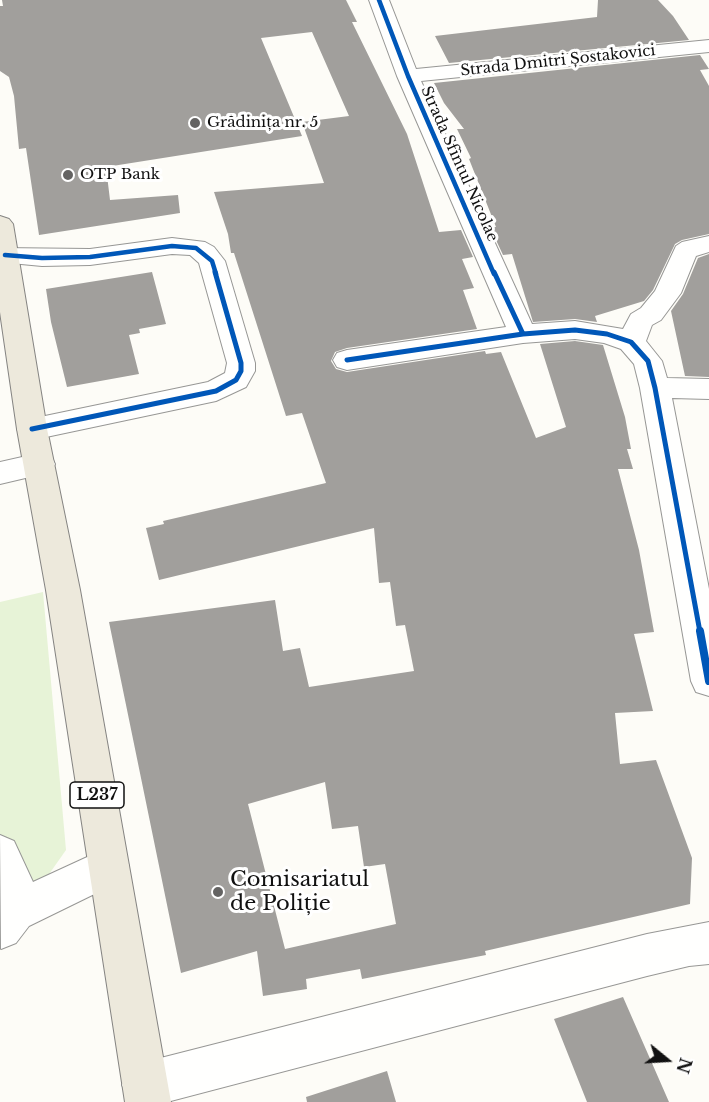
<!DOCTYPE html>
<meta charset="utf-8">
<style>
body{margin:0}
#map{position:relative;width:709px;height:1102px;overflow:hidden;background:#fdfcf7;font-family:"Libre Baskerville",serif}
canvas{display:block}
.north{position:absolute;left:637px;top:1030px;width:60px;height:60px;-webkit-text-stroke:4px #fff;paint-order:stroke;rotate:108deg;font-size:16px;font-weight:700;line-height:24px;text-align:center;color:#111}
.north::after{content:'';display:block;margin:auto;width:21px;height:27px;background:#111;clip-path:polygon(50% 0,100% 100%,50% 72%,0 100%)}
</style>
<div id="map">
<canvas width="709" height="1102"></canvas>
<div class="north">N</div>
</div>
<script>
const g = document.querySelector('canvas').getContext('2d');
g.lineJoin = 'round';
function paint(path, color) {
  g.fillStyle = color;
  g.fill(path, 'evenodd');
}
function poly(rows) {
  const path = new Path2D();
  for (const r of rows) {
    path.moveTo(r[0], r[1]);
    for (let i = 2; i < r.length; i += 2) path.lineTo(r[i], r[i + 1]);
  }
  return path;
}
function stroke(path, color, width, dash) {
  g.strokeStyle = color;
  g.lineWidth = width;
  g.lineCap = dash ? 'butt' : 'round';
  g.setLineDash(dash || []);
  g.stroke(path);
}
function label(font, color, halo, rows, align = 'center') {
  g.font = font + ' "Libre Baskerville",serif';
  g.lineWidth = 6;
  g.setLineDash([]);
  g.textBaseline = 'middle';
  g.strokeStyle = halo;
  g.fillStyle = color;
  for (const [text, x, y, turn = 0] of rows) {
    g.save();
    g.translate(x, y);
    g.rotate((+turn || 0) * Math.PI / 180);
    g.textAlign = isNaN(turn) ? turn : align;
    if (halo) g.strokeText(text, 0, 0);
    g.fillText(text, 0, 0);
    g.restore();
  }
}
paint(poly([
 [43,592,66,850,0,944,0,602]
]), '#e7f3d7');
paint(poly([
 [2,0,346,0,357,22,352,22,407,134,439,232,461,230,473,257,462,259,474,288,463,290,477,329,347,348,335,352,331,361,336,369,347,372,485,351,486,354,501,352,536,438,566,427,540,344,575,341,603,345,625,417,631,449,627,449,633,469,618,469,639,550,654,632,634,634,653,711,615,713,620,764,656,760,692,858,690,904,485,951,486,955,362,979,360,969,306,979,307,989,263,996,257,951,181,973,109,622,275,600,283,651,300,648,309,687,414,671,405,625,396,626,390,582,379,583,374,528,159,580,146,528,164,524,163,521,326,483,302,413,286,416,234,253,231,253,228,234,214,192,324,183,302,122,349,116,312,32,261,38,302,136,106,167,110,200,178,195,180,213,39,235,26,148,19,149,14,96,9,77,0,71,0,6,3,6],
 [325,782,332,829,358,826,364,867,385,864,396,924,285,949,248,804],
 [598,0,658,0,673,16,689,40,449,63,435,36,597,17],
 [700,55,709,69,700,70,709,86,709,234,682,240,675,244,653,290,644,301,595,316,597,322,575,319,533,322,512,254,503,255,490,227,496,227,469,159,471,158,457,129,464,129,444,103,434,83],
 [709,254,709,377,685,376,671,311,683,294,698,258],
 [152,272,166,324,139,329,140,333,129,335,139,374,67,387,51,322,46,289],
 [623,997,669,1102,587,1102,554,1019],
 [387,1071,396,1102,307,1102,306,1097]
]), '#a19f9c');
const minor = poly([
 [369,0,389,0,416,69,709,40,709,52,421,81,532,324,575,321,623,329,631,314,641,308,655,291,676,246,682,242,709,236,709,252,696,256,681,293,661,320,652,325,646,341,662,361,667,378,709,379,709,399,672,398,709,589,709,696,696,692,691,681,640,388,634,364,621,349,604,343,575,339,523,343,347,370,337,367,333,360,337,353,347,350,506,327,397,76,369,0],
 [172,238,205,242,214,247,225,261,255,363,255,371,246,387,216,401,32,440,21,437,17,429,21,421,208,382,225,373,227,363,199,263,190,255,172,254,90,265,42,266,0,262,0,248,90,249,172,238],
 [40,453,51,456,55,464,51,472,0,484,0,462,40,453],
 [0,835,14,841,33,882,109,847,123,852,129,866,123,880,29,926,16,943,1,949,0,835],
 [709,922,709,964,689,966,647,976,167,1102,131,1102,122,1085,129,1069,145,1062,647,934,709,922]
]);
const major = poly([
 [0,216,9,219,13,224,47,429,80,590,171,1102,125,1102,46,590,17,429,0,312,0,216]
]);
stroke(minor, '#979795', 2);
stroke(major, '#858482', 2);
paint(minor, '#fffffe');
paint(major, '#ede9dc');
stroke(poly([
 [379,0,408,76,494,274],
 [5,255,42,258,90,257,172,246,196,248,212,261,216,274]
]), '#0057b8', 4.5);
stroke(poly([
 [494,272,523,334],
 [347,360,523,334,575,330,607,334,631,342,648,361,655,388,700,632],
 [32,429,216,391,236,380,241,371,241,363,215,272]
]), '#0057b8', 5);
stroke(poly([
 [700,631,709,681]
]), '#0057b8', 8);
for (const [x, y, r, color] of [
 [195,123,6,"#646362"],
 [68,175,6,"#646362"],
 [218,892,6,"#646362"]
]) {
  const dot = new Path2D();
  dot.arc(x, y, r, 0, 2 * Math.PI);
  g.fillStyle = color;
  g.fill(dot);
  stroke(dot, '#fff', 2);
}
label('15px', '#111', '#fff', [
 ["Strada Dmitri Șostakovici",558,61,-6],
 ["Strada Sfîntul Nicolae",459,164,66]
]);
label('15px', '#111', '#fff', [
 ["Grădinița nr. 5",207,123],
 ["OTP Bank",80,175]
], 'left');
for (const [x, y, w] of [
 [97,795,54]
]) {
  const box = new Path2D();
  box.roundRect(x - w / 2, y - 13, w, 26, 4.5);
  g.fillStyle = '#fff';
  g.fill(box);
  stroke(box, '#111', 1.5);
}
label('bold 16px', '#111', null, [
 ["L237",97,795]
]);
label('21px', '#111', '#fff', [
 ["Comisariatul",230,880],
 ["de Poliție",230,904]
], 'left');
</script>
